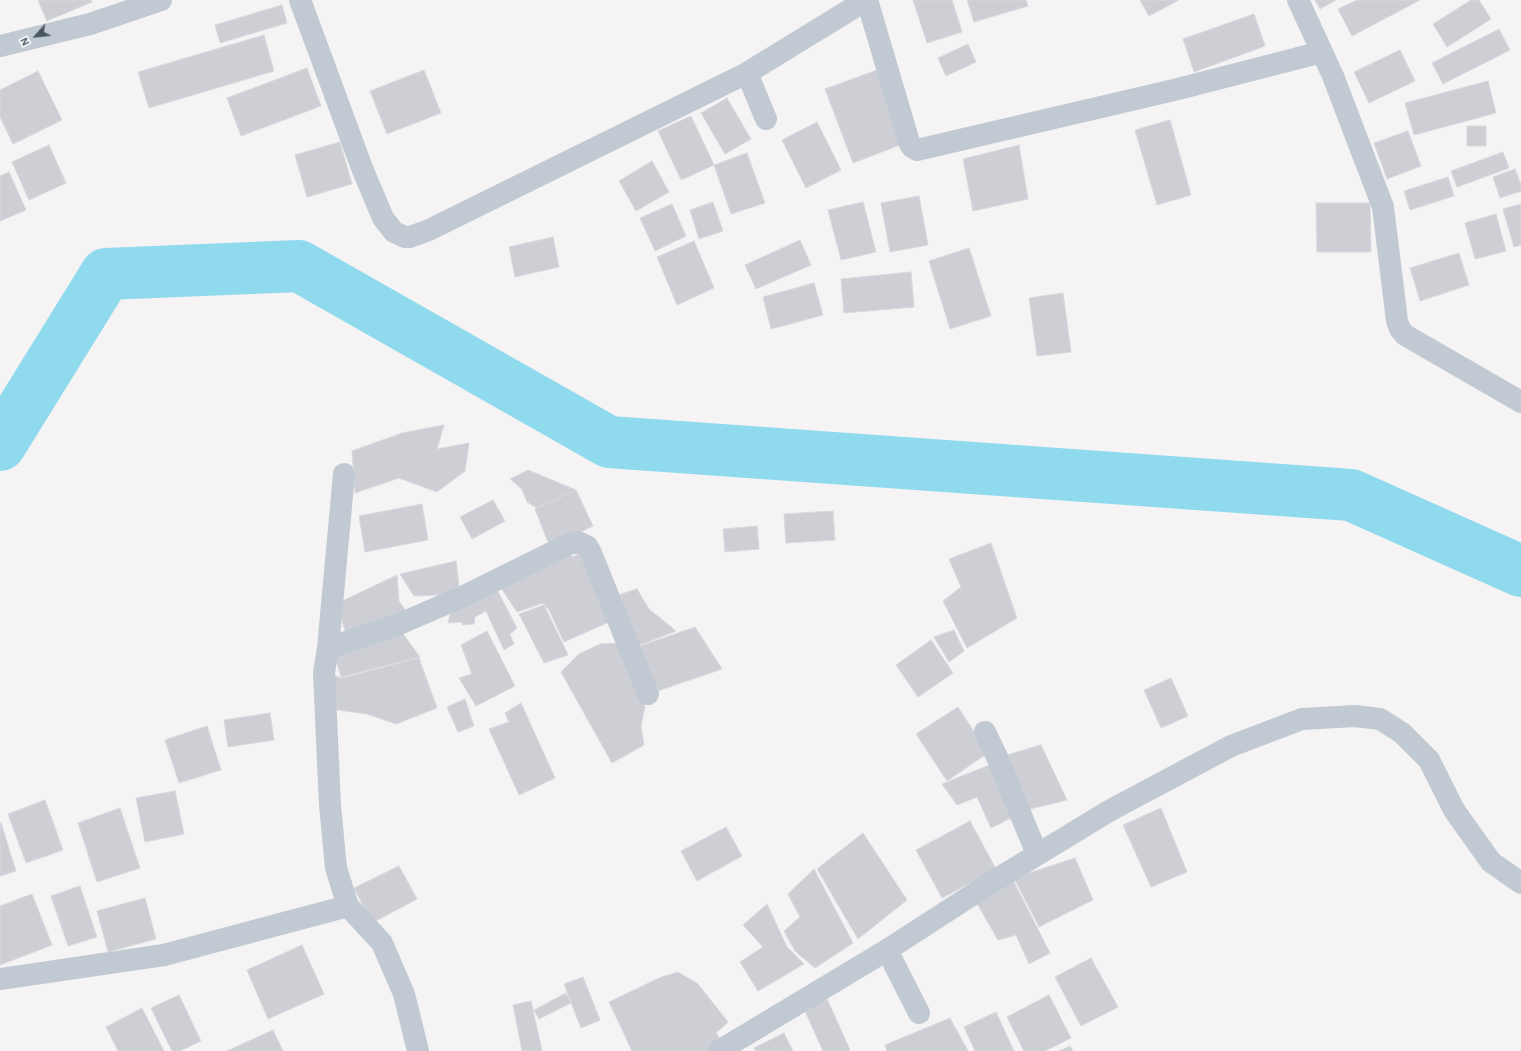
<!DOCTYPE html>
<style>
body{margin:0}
#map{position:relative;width:1521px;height:1051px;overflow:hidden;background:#f5f3f3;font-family:"Alegreya Sans",sans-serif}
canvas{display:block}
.north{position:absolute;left:16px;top:16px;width:40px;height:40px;-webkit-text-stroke:3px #fff;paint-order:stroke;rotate:243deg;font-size:11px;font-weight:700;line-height:16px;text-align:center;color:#4a5661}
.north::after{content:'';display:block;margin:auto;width:14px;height:18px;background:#4a5661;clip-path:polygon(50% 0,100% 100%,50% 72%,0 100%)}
</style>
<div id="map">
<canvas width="1521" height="1051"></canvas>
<div class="north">N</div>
</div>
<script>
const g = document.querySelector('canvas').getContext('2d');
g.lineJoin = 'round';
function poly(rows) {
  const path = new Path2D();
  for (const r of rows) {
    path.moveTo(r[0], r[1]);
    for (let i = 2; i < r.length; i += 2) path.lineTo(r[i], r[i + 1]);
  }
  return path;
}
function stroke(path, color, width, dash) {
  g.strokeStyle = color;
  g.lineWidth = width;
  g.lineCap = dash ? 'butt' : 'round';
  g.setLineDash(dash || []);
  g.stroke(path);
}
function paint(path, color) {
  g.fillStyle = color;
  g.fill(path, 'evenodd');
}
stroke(poly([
 [0,445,106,274,299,266,609,442,1351,495,1521,571]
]), '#90daee', 52);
const building = poly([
 [38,0,91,0,92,2,47,21,38,0],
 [913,0,952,0,962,32,927,43,913,0],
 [967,0,1026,0,1028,6,974,22,967,0],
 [1140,0,1179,0,1149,16,1140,0],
 [1315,0,1336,0,1320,9,1315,0],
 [1357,0,1420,0,1352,36,1338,9,1357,0],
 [1471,0,1479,0,1491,19,1447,47,1433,24,1471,0],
 [282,5,287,23,220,43,215,25,282,5],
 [1254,14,1265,46,1194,72,1183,39,1254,14],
 [1499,29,1510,50,1443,84,1432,63,1499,29],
 [264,35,274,71,149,108,138,72,264,35],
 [968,44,976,62,946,76,938,58,968,44],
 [1400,50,1415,81,1369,103,1354,72,1400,50],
 [307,68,321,106,241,136,227,98,307,68],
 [424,70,441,113,387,134,370,91,424,70],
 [877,70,905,143,853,163,825,89,877,70],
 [38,71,62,120,13,144,0,117,0,90,38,71],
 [1488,81,1496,113,1414,135,1405,103,1488,81],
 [727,98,751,139,725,154,701,113,727,98],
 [691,116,714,165,681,180,658,131,691,116],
 [1170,120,1191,195,1157,205,1135,130,1170,120],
 [817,122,841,170,806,188,782,140,817,122],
 [1467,126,1486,126,1486,146,1467,146,1467,126],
 [1408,131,1421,166,1387,179,1374,143,1408,131],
 [340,142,352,184,307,197,295,155,340,142],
 [49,145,66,183,29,200,12,162,49,145],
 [1019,145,1028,199,973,211,963,159,1019,145],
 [1503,152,1509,168,1457,187,1451,171,1503,152],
 [747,153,765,203,731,214,714,165,747,153],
 [652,161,669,192,636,211,619,181,652,161],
 [1515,169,1521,185,1521,191,1500,198,1493,177,1515,169],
 [9,172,26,210,0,221,0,176,9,172],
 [1448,177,1454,196,1410,210,1404,191,1448,177],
 [919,196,928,245,890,252,881,203,919,196],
 [713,202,723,231,699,239,690,210,713,202],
 [863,202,876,252,841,260,828,210,863,202],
 [1316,203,1370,203,1371,252,1317,252,1316,203],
 [672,204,686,236,655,251,640,218,672,204],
 [1521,204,1521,245,1514,247,1503,209,1521,204],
 [1496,214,1506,251,1475,259,1465,223,1496,214],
 [553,237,559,267,515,277,509,247,553,237],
 [800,240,811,265,756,289,745,265,800,240],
 [694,241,714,288,677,305,657,257,694,241],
 [969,248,991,316,950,329,929,261,969,248],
 [1459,253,1469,285,1420,301,1410,268,1459,253],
 [911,272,914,307,844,313,841,279,911,272],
 [814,283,823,315,771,329,763,297,814,283],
 [1063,293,1071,352,1037,356,1029,298,1063,293],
 [444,425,437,449,469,443,465,471,437,492,399,478,355,493,352,451,402,433,444,425],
 [528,470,576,490,537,508,527,502,522,489,510,479,528,470],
 [576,490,593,526,550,547,535,509,576,490],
 [493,500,505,521,472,539,460,517,493,500],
 [422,504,428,540,365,552,359,516,422,504],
 [833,511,835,540,786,543,784,514,833,511],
 [757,526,759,549,725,552,723,529,757,526],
 [991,543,1017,618,967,648,943,601,961,587,949,559,991,543],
 [568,550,572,557,581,553,609,622,564,642,549,610,543,603,517,612,499,585,568,550],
 [456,561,460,594,414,596,400,574,456,561],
 [397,575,399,601,410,617,348,639,336,604,397,575],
 [495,586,517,628,510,634,514,644,504,650,486,611,475,617,474,624,463,625,461,622,448,623,452,607,495,586],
 [637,589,649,609,676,631,635,647,618,595,637,589],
 [544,605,568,655,544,663,519,614,544,605],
 [398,627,420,657,341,677,334,653,398,627],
 [695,627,722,669,652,693,635,648,695,627],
 [954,630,964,651,949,662,934,637,954,630],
 [487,631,515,686,476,706,459,678,472,674,461,645,487,631],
 [931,640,953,673,918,697,896,665,931,640],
 [618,643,645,707,641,726,644,745,612,763,561,672,579,654,600,644,618,643],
 [419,658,437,708,396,724,367,714,330,709,329,673,341,678,419,658],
 [1171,678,1188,716,1161,728,1144,690,1171,678],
 [465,699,474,726,458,732,447,707,465,699],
 [521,703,555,778,519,795,489,729,509,722,505,713,521,703],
 [958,707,988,753,947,781,916,734,958,707],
 [270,713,274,740,228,747,224,720,270,713],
 [207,726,221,770,179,783,165,740,207,726],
 [1041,745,1067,800,1026,810,1000,757,1041,745],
 [992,764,1019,814,991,828,977,797,957,805,942,784,992,764],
 [175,791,184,834,145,842,136,798,175,791],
 [45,800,63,850,26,863,8,814,45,800],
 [120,808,140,868,97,882,78,823,120,808],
 [1161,808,1187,872,1151,887,1123,825,1161,808],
 [970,821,996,869,942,898,916,850,970,821],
 [1,823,16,871,0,876,0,824,1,823],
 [726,827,742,856,697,881,681,851,726,827],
 [863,833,907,900,858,939,817,869,863,833],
 [1075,858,1093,900,1039,927,1014,878,1075,858],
 [399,866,417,899,372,923,354,888,399,866],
 [814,869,853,943,815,968,795,951,784,931,800,917,788,894,814,869],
 [1012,878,1050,953,1029,964,1016,935,998,940,975,900,1012,878],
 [80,886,97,937,68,946,51,896,80,886],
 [32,894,52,945,0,965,0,906,32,894],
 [145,898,156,939,108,952,97,911,145,898],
 [767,904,787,947,804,964,758,991,740,962,763,947,743,925,767,904],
 [302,945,324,994,268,1019,247,970,302,945],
 [1091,958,1118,1007,1081,1026,1055,977,1091,958],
 [678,972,698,984,728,1022,716,1033,724,1045,709,1051,632,1051,609,1002,659,978,678,972],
 [583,977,600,1020,581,1028,564,984,583,977],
 [566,993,571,1003,539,1019,534,1010,566,993],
 [179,995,201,1041,180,1051,172,1051,151,1008,179,995],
 [1049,995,1071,1038,1045,1051,1024,1051,1007,1017,1049,995],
 [827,999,850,1050,848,1051,823,1051,804,1009,827,999],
 [531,1001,542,1051,522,1051,513,1005,531,1001],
 [142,1008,164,1051,118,1051,106,1027,142,1008],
 [996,1012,1014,1051,975,1051,964,1027,996,1012],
 [950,1018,968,1051,887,1051,885,1045,950,1018],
 [273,1030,283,1051,227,1051,273,1030],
 [784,1033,793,1051,756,1051,754,1048,784,1033],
 [1070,1046,1073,1051,1059,1051,1070,1046]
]);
paint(building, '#cdcfd5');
stroke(building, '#d7d9de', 1);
stroke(poly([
 [300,0,362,168,383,218,394,232,405,237,410,237,429,230,747,73,866,0],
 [867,0,909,142,912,147,917,150,1174,90,1322,52],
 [1298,0,1333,76,1383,207,1397,321,1400,329,1405,335,1521,402],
 [0,46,90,24,161,0],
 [747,73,766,119],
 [344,474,328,648,324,673,330,805,336,868,348,906,382,943,404,994,418,1051],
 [328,648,397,625,462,597,569,544,578,542,587,546,591,553,648,694],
 [985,732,997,757,1037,854],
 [887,950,919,1013],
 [0,979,164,955,348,906],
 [719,1051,887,950,989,884,1109,811,1231,746,1302,719,1355,716,1380,719,1402,733,1429,760,1454,810,1491,862,1521,883]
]), '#c1cad2', 22);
</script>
